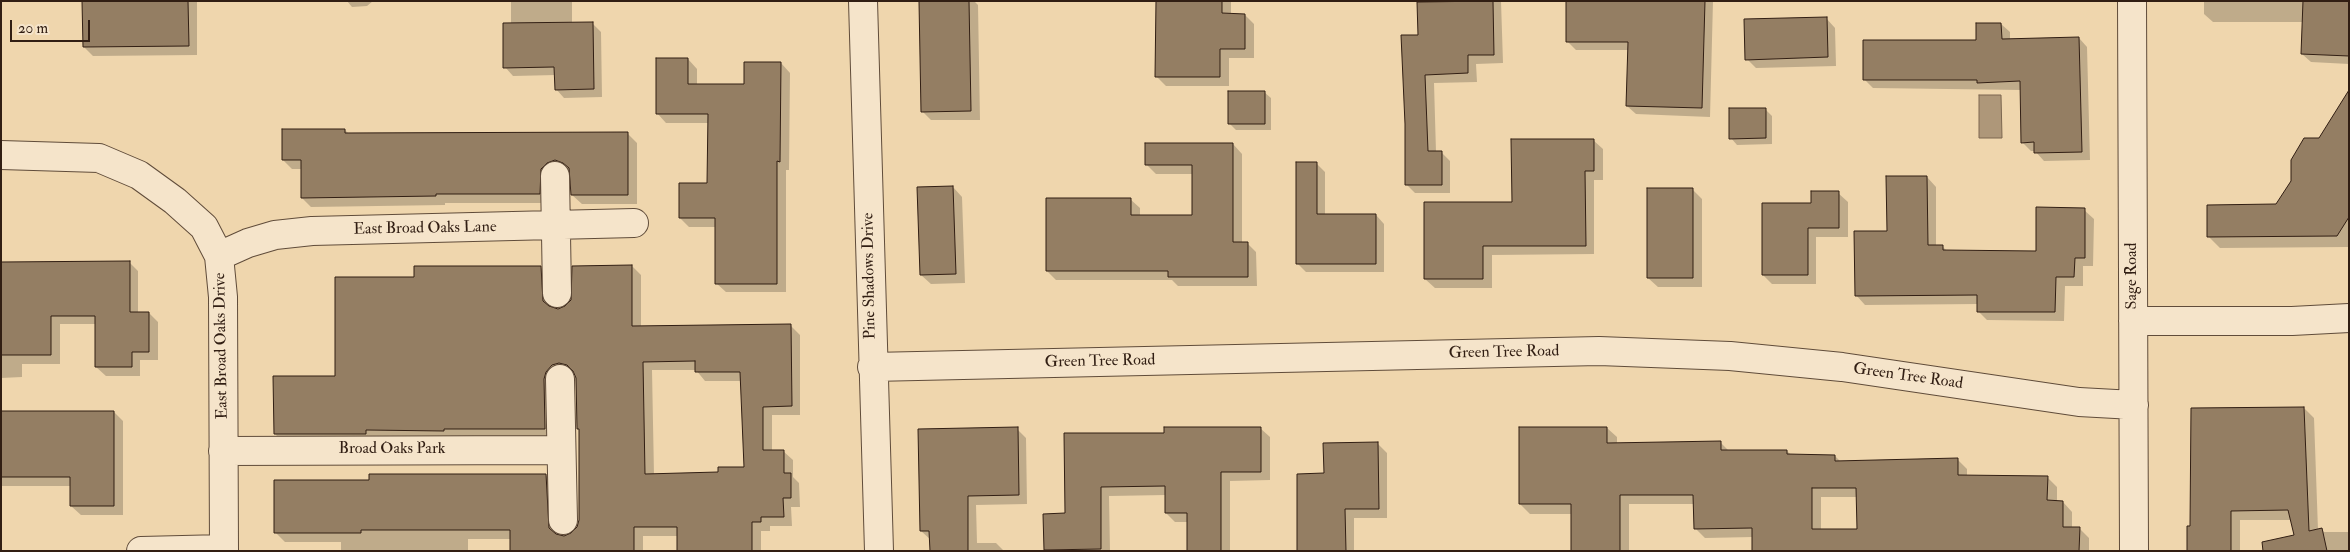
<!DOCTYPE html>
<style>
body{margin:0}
#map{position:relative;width:2350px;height:552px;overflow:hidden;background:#efd6ad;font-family:"IM FELL Double Pica",serif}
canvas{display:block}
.frame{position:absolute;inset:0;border:2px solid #311e13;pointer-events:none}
.scale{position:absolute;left:10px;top:20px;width:80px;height:22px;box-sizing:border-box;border:2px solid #311e13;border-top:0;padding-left:6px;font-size:15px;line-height:18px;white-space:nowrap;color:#311e13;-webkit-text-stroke:4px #f5e4ca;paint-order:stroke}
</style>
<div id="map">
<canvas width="2350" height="552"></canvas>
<div class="frame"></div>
<div class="scale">20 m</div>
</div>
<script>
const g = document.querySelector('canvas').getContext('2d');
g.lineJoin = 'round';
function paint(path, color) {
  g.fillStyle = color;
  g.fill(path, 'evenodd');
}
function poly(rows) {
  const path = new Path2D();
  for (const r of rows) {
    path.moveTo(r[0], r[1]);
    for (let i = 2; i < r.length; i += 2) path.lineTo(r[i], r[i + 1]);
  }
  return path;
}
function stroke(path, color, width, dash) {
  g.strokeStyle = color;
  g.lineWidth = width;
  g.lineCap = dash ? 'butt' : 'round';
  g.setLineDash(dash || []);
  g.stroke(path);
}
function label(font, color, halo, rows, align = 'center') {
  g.font = font + ' "IM FELL Double Pica",serif';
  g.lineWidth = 4.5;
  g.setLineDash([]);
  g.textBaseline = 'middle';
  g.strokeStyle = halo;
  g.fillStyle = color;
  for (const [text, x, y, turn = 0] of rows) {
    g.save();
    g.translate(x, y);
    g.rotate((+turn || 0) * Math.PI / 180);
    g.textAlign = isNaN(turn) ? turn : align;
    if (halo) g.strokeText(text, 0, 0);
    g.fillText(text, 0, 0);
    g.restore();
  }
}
const water = poly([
 [1979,95,2001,95,2002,138,1979,138,1979,95]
]);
paint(water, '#ae9779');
stroke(water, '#7c6750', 1);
paint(poly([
 [83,1,197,1,197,55,93,56,84,47],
 [347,1,373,1,367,6,352,7],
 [511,1,572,1,572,24,592,23,601,32,602,97,564,98,556,89,556,75,513,76,505,67,511,25],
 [920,1,974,1,978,5,980,120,931,120,922,111],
 [1157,1,1231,1,1231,15,1245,15,1254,24,1254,58,1229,58,1229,86,1166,86,1156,76],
 [1447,1,1501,1,1503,63,1476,64,1477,82,1434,83,1436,152,1441,152,1450,161,1450,193,1415,193,1407,185,1419,36],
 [1567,1,1713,1,1710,117,1636,114,1627,106,1629,50,1576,50,1567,41],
 [2204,1,2349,1,2349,64,2311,62,2302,54,2303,22,2213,22,2204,14],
 [1826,18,1835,28,1836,66,1756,68,1747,59],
 [2001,24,2010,32,2010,40,2079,38,2087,47,2090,160,2044,161,2035,151,2031,151,2022,142,2021,90,1873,88,1864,79,1977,41],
 [688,59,697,69,697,85,745,86,781,63,790,73,789,170,786,170,786,292,726,292,716,283,716,227,689,227,680,218,708,184,709,123,666,123,657,113],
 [1264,92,1271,98,1271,130,1236,130,1229,123],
 [1765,109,1772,116,1772,144,1737,145,1731,138],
 [2349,112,2348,247,2220,248,2209,237,2277,205],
 [345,130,349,134,627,133,637,143,637,204,582,204,572,195,570,171,565,169,549,203,445,203,445,205,311,207,302,198,302,169,292,169,283,160],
 [1593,140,1603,149,1603,180,1594,180,1594,254,1492,255,1492,288,1435,288,1425,279,1513,204],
 [1233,144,1242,154,1242,243,1247,243,1256,252,1257,286,1178,286,1172,280,1056,280,1047,271,1130,199,1140,208,1140,216,1194,216,1194,174,1156,174,1147,165],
 [1316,163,1325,172,1325,215,1376,215,1384,224,1384,272,1306,272,1297,263],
 [1927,177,1936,187,1936,246,1942,246,1947,251,2037,252,2084,210,2094,219,2093,266,2083,266,2083,286,2065,286,2064,321,1987,320,1978,311,1978,304,1865,305,1856,295,1888,233],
 [953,187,962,197,965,283,931,284,921,275],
 [1692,189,1702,199,1702,287,1658,287,1648,278],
 [1838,193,1848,202,1848,237,1816,237,1816,284,1772,284,1763,275,1812,205],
 [129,262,138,271,138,313,149,313,158,322,158,360,140,360,140,376,106,376,96,367,96,324,60,324,60,364,22,364,22,377,1,378,1,263],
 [632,266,641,275,641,327,790,325,800,335,800,415,772,415,772,451,783,451,793,460,793,477,799,483,800,507,791,507,792,526,770,526,770,531,761,531,761,551,678,551,678,536,643,536,643,551,511,551,511,539,468,539,468,551,341,551,341,542,285,542,276,533,371,481,546,475,555,485,558,536,571,535,578,529,580,520,580,430,578,428,575,373,569,372,554,437,284,443,275,434,336,377,416,279,540,267,550,276,552,308,558,310,566,307],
 [652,370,696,370,705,381,742,381,745,468,720,473,654,475],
 [2304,408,2314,418,2318,530,2321,529,2324,532,2349,532,2349,551,2299,551,2292,520,2240,520,2240,551,2188,551,2192,528],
 [1,412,114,412,123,421,123,515,81,515,71,506,71,486,1,486],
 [1260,428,1270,437,1270,480,1230,481,1230,551,1188,551,1188,522,1175,522,1166,513,1166,495,1109,496,1110,551,1045,549,1066,515,1166,434],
 [1607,428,1617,437,1617,444,1720,442,1729,451,1787,451,1791,455,1835,456,1841,462,1957,459,1967,469,1967,476,2047,477,2057,487,2057,502,2063,502,2072,512,2072,528,2079,528,2089,538,2089,551,1753,551,1753,537,1705,538,1695,528,1695,504,1629,504,1629,551,1572,551,1572,514,1530,514,1520,504],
 [1821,497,1857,497,1858,530,1821,530],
 [1017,429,1026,438,1027,504,976,505,977,543,996,543,1004,551,931,551,931,540,921,531],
 [1377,443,1387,453,1387,518,1354,518,1354,551,1299,551,1325,474]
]), '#0003');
const building = poly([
 [82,1,188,1,189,46,83,47,82,1],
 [919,1,969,1,971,111,921,112,919,1],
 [1156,1,1222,1,1222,13,1245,14,1245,49,1220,49,1220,77,1155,77,1156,1],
 [1493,1,1494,55,1468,55,1468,73,1425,75,1428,151,1442,151,1442,185,1405,185,1405,124,1401,35,1418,35,1417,2,1493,1],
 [1566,1,1705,1,1702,108,1626,106,1628,42,1566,42,1566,1],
 [2303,1,2349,1,2349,56,2301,54,2303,1],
 [1827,17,1828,57,1745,60,1744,19,1827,17],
 [593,22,594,89,555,90,554,67,503,68,503,23,593,22],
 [1976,23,2001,23,2002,39,2079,37,2082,152,2034,153,2034,142,2021,143,2020,81,1977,83,1977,80,1863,80,1863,40,1976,40,1976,23],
 [656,58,688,58,688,84,744,84,744,62,781,62,780,162,777,161,777,284,715,284,715,218,679,218,679,183,707,183,708,114,656,114,656,58],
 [2349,90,2349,217,2337,236,2207,237,2207,205,2276,204,2291,181,2291,160,2304,138,2319,138,2349,90],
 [1228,91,1265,91,1265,124,1228,124,1228,91],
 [1729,108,1766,108,1766,138,1729,139,1729,108],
 [282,129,345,129,345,133,628,132,628,195,571,195,569,168,563,163,555,160,547,163,541,169,540,194,436,194,436,196,301,198,301,160,282,160,282,129],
 [1511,139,1594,139,1594,171,1585,171,1586,246,1483,246,1483,279,1424,279,1424,202,1512,202,1511,139],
 [1145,143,1233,143,1233,242,1248,242,1248,277,1168,277,1168,271,1046,271,1046,198,1131,198,1131,215,1192,215,1192,165,1145,165,1145,143],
 [1296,162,1317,162,1317,214,1376,214,1376,264,1296,264,1296,162],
 [1886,176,1927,176,1928,245,1943,245,1943,250,2036,251,2036,207,2085,208,2085,258,2075,258,2074,277,2056,277,2055,312,1977,312,1977,295,1855,296,1854,231,1887,231,1886,176],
 [953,186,956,274,920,275,917,187,953,186],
 [1647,188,1693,188,1693,278,1647,278,1647,188],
 [1811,191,1839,191,1839,228,1808,228,1808,275,1762,275,1762,203,1811,203,1811,191],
 [130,261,130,312,149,312,149,352,132,352,132,367,95,367,95,316,51,316,51,355,1,355,1,262,130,261],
 [632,265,632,326,791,324,792,406,763,407,763,450,784,450,784,473,791,473,791,498,783,498,784,517,761,517,761,522,752,522,752,551,677,551,677,527,634,527,634,551,510,551,510,530,361,530,361,533,274,533,274,480,369,480,369,474,546,474,549,528,556,534,564,536,571,533,577,527,579,520,579,429,577,429,576,378,573,371,567,365,559,363,552,365,546,372,544,379,545,429,444,429,444,431,366,430,366,434,274,434,273,376,335,376,335,277,414,277,414,266,541,266,543,301,549,306,558,309,565,306,571,300,572,266,632,265],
 [695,361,695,372,740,372,744,467,718,467,718,472,645,474,643,362,695,361],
 [2304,407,2309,531,2322,528,2327,551,2263,551,2262,542,2294,535,2288,510,2231,511,2231,551,2187,551,2187,526,2190,526,2191,408,2304,407],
 [1,411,114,411,114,506,70,506,70,477,1,477,1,411],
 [1018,427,1019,495,968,496,968,551,930,551,929,531,920,531,918,429,1018,427],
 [1164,427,1261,427,1261,472,1221,472,1221,551,1187,551,1187,513,1165,513,1165,486,1101,487,1101,549,1044,550,1043,514,1065,513,1064,433,1164,433,1164,427],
 [1519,427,1607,427,1607,443,1721,441,1721,450,1787,450,1787,454,1835,455,1835,461,1958,458,1958,475,2048,476,2047,500,2063,501,2063,527,2080,527,2079,551,1752,551,1752,528,1694,529,1693,495,1620,495,1620,551,1571,551,1571,504,1519,504,1519,427],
 [1812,488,1856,488,1857,529,1812,529,1812,488],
 [1378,442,1379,509,1345,509,1346,551,1297,551,1297,474,1324,473,1323,443,1378,442]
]);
paint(building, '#947e63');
stroke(building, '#311e13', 1);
const minor = poly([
 [863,1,879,551],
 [2132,1,2134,551],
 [1,155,99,158,139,175,175,201,204,227,219,256,223,297,224,551],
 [555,176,557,293],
 [219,256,248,243,275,235,312,231,634,223],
 [2133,321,2292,321,2349,318],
 [872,367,1599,351,1730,356,1842,367,2079,402,2134,405],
 [560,379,563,520],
 [223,451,561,450],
 [141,551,224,549]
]);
stroke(minor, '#604c3a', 30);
stroke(minor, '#f5e4ca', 28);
label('16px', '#311e13', '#f5e4ca', [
 ["East Broad Oaks Lane",425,229,-1],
 ["Pine Shadows Drive",870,276,-91],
 ["Sage Road",2133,276,-90],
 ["East Broad Oaks Drive",222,346,-91],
 ["Green Tree Road",1504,353,-1],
 ["Green Tree Road",1100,362,-1],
 ["Green Tree Road",1908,377,8],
 ["Broad Oaks Park",392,450]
]);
</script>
